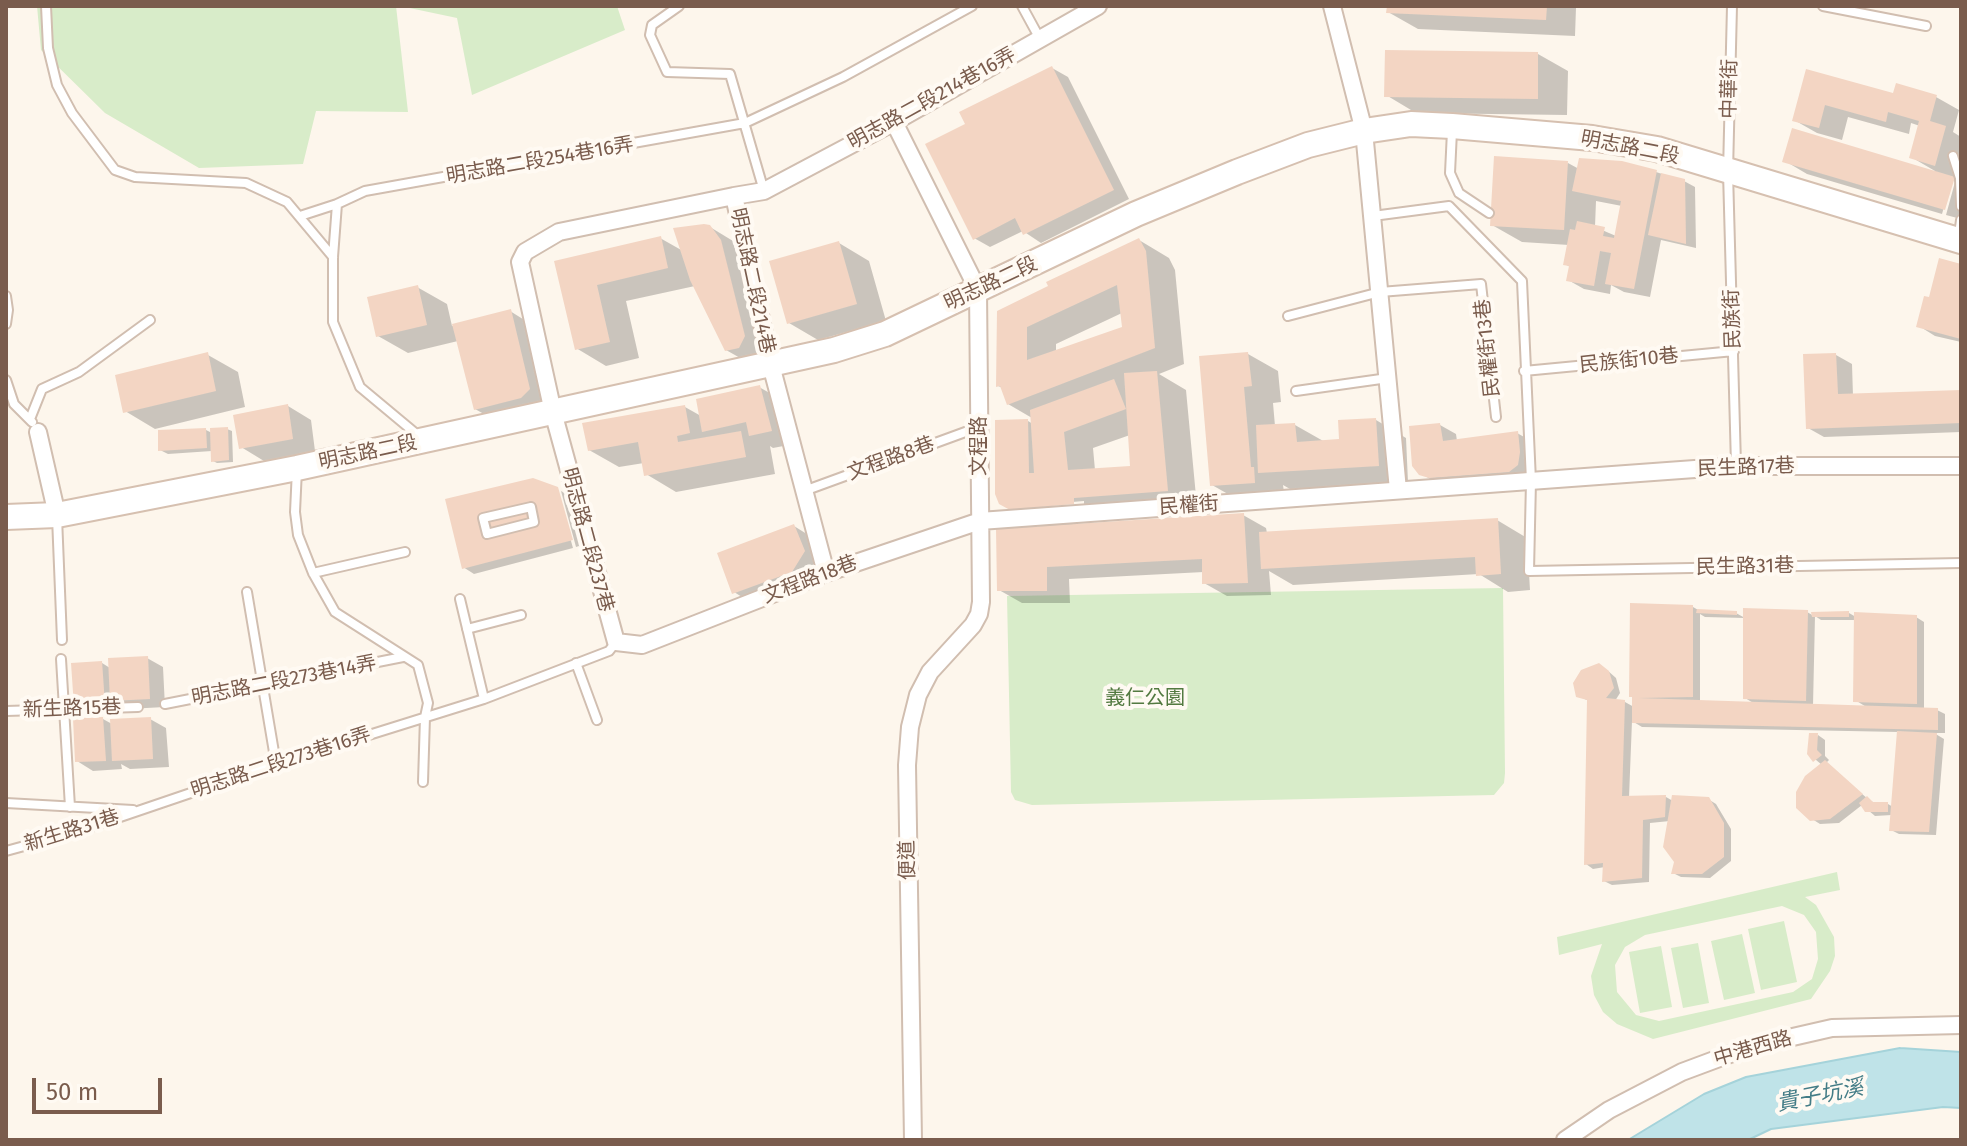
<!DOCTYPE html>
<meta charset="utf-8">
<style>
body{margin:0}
#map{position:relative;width:1967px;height:1146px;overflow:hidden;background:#fdf6ec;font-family:"Fira Sans",sans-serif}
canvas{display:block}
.frame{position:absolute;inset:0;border:8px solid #7a5c4d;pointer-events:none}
.scale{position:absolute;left:32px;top:1078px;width:130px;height:36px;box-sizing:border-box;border:4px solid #7a5c4d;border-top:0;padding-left:10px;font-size:24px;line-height:28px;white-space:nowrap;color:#7a5c4d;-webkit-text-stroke:6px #fffaf3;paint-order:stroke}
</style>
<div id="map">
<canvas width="1967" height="1146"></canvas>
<div class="frame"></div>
<div class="scale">50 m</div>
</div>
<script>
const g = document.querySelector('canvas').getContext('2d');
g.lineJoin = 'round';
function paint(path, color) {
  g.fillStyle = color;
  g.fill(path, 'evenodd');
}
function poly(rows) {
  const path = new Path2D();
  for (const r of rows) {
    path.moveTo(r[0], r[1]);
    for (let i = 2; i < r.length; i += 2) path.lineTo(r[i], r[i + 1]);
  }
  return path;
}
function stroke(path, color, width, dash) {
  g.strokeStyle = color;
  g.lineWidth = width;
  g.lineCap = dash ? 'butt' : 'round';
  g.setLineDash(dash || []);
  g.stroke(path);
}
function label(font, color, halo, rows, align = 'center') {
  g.font = font + ' "Fira Sans","Noto Sans TC",sans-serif';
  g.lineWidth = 8;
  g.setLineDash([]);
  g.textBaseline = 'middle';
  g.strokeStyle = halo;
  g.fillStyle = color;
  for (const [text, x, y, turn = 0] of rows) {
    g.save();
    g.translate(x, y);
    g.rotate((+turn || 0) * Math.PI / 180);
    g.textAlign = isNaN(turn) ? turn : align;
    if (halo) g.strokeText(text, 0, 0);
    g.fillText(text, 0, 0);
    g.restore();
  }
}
paint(poly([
 [37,6,396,6,408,112,316,111,303,164,199,168,105,113,41,50],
 [400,6,617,6,625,30,472,95,457,18],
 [1503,588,1505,773,1504,783,1494,795,1032,805,1015,800,1011,792,1007,596],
 [1837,872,1840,890,1805,897,1816,905,1834,937,1835,956,1830,971,1811,999,1653,1039,1617,1024,1603,1012,1594,995,1591,976,1602,944,1559,955,1557,937],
 [1782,906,1804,915,1816,932,1818,959,1812,979,1793,992,1659,1021,1636,1015,1617,992,1615,965,1625,947,1645,935],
 [1784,921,1797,982,1761,990,1748,929],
 [1742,934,1755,993,1724,1000,1711,941],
 [1698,943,1709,1003,1683,1008,1671,948],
 [1661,946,1672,1007,1640,1013,1629,952]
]), '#d8ecc9');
const water = poly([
 [1900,1048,1961,1052,1961,1108,1943,1107,1771,1129,1748,1140,1628,1140,1704,1094,1746,1077,1900,1048]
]);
paint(water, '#bfe3e8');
stroke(water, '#a5d3da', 2);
paint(poly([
 [1389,6,1573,6,1576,8,1575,36,1418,29,1388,12],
 [1538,54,1568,71,1567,115,1416,113,1386,95],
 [1052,68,1068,77,1129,199,1041,243,1023,231,990,247,974,238,968,125],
 [1808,71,1895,96,1936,97,1959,110,1953,132,1961,137,1961,168,1957,181,1961,183,1961,219,1946,215,1955,182,1952,179,1942,214,1807,174,1785,161,1935,171,1911,157,1920,126,1911,123,1909,134,1848,117,1842,140,1817,133,1794,120],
 [1568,163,1579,169,1656,172,1684,181,1695,187,1696,248,1661,240,1650,297,1624,292,1611,285,1610,294,1584,289,1568,280,1570,267,1565,264,1569,245,1522,242,1492,225],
 [1596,201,1622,206,1616,236,1595,227],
 [710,227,733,241,744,255,768,350,749,363,726,350,695,286,626,301,639,358,606,366,576,348,556,262,660,238,683,251],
 [1139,240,1169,258,1175,270,1184,364,1159,374,1186,390,1197,507,1078,522,1078,526,1243,515,1266,528,1267,533,1497,520,1527,538,1530,590,1508,592,1479,574,1293,585,1269,571,1271,595,1227,596,1204,583,1204,572,1069,579,1070,603,1022,603,999,590,1046,528,1000,502,1028,421,1033,424,1032,418,1008,404,1003,388,998,386,999,312],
 [1122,313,1124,328,1056,352,1056,344],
 [1130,435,1133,468,1095,470,1093,448],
 [1084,501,1084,505,1025,510,1025,506],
 [839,243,869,261,886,321,818,340,789,323],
 [1961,266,1961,342,1935,336,1919,326,1931,299],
 [417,287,447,304,452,326,510,311,526,321,545,393,543,403,491,418,475,409,458,341,408,353,378,336],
 [1248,354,1278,371,1281,402,1273,403,1275,426,1295,425,1325,442,1341,441,1376,420,1406,438,1408,482,1290,489,1283,485,1285,499,1242,502,1212,485],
 [208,355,238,372,245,407,155,429,125,411],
 [1836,355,1852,364,1853,396,1961,392,1961,432,1824,437,1808,428],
 [759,387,782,400,794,444,773,448,770,446,775,474,676,492,646,474,644,463,619,467,589,450,685,407,701,416],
 [288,406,311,420,315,451,264,461,241,447],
 [1440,425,1456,434,1457,441,1517,433,1533,442,1533,474,1437,483,1420,473],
 [227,429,232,431,233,462,217,463,213,461,212,451,168,454,160,450,206,430,212,433],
 [556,488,573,548,474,574,463,567],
 [561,491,568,495,582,545,576,547],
 [794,526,810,536,820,561,808,580,750,602,734,592],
 [1693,607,1700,611,1736,613,1745,618,1807,612,1814,616,1849,613,1856,617,1916,617,1924,622,1924,710,1937,710,1945,714,1945,733,1934,733,1944,739,1936,835,1899,834,1891,830,1892,815,1875,816,1862,805,1839,823,1820,824,1812,819,1822,765,1809,754,1818,735,1825,740,1825,756,1829,760,1826,763,1868,799,1876,804,1888,804,1893,807,1899,732,1642,727,1632,721,1629,798,1666,797,1673,801,1708,799,1716,804,1731,829,1731,861,1710,878,1681,877,1673,873,1676,861,1670,821,1650,823,1649,882,1612,885,1604,881,1605,867,1593,869,1586,864,1589,701,1578,696,1607,670,1616,678,1620,693,1615,701,1625,702,1634,707,1634,697],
 [1700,614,1705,617,1745,618,1745,698,1755,704,1700,702],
 [1815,616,1821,620,1856,620,1855,700,1868,708,1813,706],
 [147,658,163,667,165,707,128,709,120,704,120,713,92,715,76,706,102,663,110,668],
 [103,719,112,724,150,719,166,728,169,767,130,769,121,764,122,769,93,771,77,761]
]), '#0003');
paint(poly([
 [1387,6,1547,6,1546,20,1386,13],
 [1385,50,1538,52,1538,99,1384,97],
 [1052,66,1114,190,1023,235,1015,218,973,240,925,144,965,124,959,112],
 [1806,69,1893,93,1896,83,1937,95,1930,121,1946,126,1935,166,1909,158,1919,121,1888,112,1886,122,1825,105,1819,128,1792,121],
 [1792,128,1955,177,1945,210,1782,162],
 [1494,156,1568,161,1564,230,1490,226],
 [1579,158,1622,161,1657,170,1634,289,1605,284,1611,253,1600,251,1594,286,1566,281,1569,266,1563,265,1570,229,1575,230,1577,221,1605,227,1603,236,1614,238,1621,201,1572,191],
 [1661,173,1685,179,1686,244,1648,235],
 [704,224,710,225,721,240,745,336,739,348,725,351,690,280,673,228],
 [661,236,668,268,597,285,610,342,575,350,554,261],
 [1139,238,1146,251,1155,348,1007,405,1000,386,996,387,997,311,1048,286,1046,282],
 [1117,285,1122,327,1027,360,1027,327],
 [839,241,857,304,787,324,769,261],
 [1939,258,1961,264,1961,339,1916,327,1924,296,1929,297],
 [418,285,427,325,376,337,367,297],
 [511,309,530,389,521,398,474,410,452,324],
 [208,352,216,391,123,413,115,375],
 [1248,352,1252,386,1244,387,1251,467,1254,467,1255,483,1210,486,1199,356],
 [1836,353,1838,394,1961,390,1961,423,1806,429,1803,354],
 [1157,371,1168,491,1074,498,1074,504,1010,510,999,504,995,494,995,420,1028,419,1029,473,1034,473,1030,410,1114,379,1126,409,1064,432,1068,470,1130,466,1124,373],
 [760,385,772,431,749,436,746,422,702,432,696,399],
 [288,404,293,439,239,449,233,415],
 [685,405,690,433,677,436,678,442,741,431,746,457,644,476,638,442,588,451,582,423],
 [1376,418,1379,466,1258,473,1256,425,1295,423,1297,442,1339,439,1338,420],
 [1440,423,1443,441,1518,431,1520,452,1518,465,1509,472,1429,478,1419,475,1412,466,1409,426],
 [228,427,229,460,211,462,210,428],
 [206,428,207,448,158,451,158,430],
 [533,478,558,487,573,540,462,569,445,499],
 [1244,513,1248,583,1202,584,1202,559,1047,567,1047,591,997,591,996,529],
 [1498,518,1501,574,1476,576,1475,557,1261,569,1259,532],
 [794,524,805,551,792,572,732,594,717,553],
 [1630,603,1693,605,1693,697,1638,698,1938,708,1938,730,1632,723,1632,697,1629,697],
 [1743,608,1808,610,1806,701,1743,699],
 [1697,609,1737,611,1737,615,1696,613],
 [1849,611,1849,617,1812,617,1811,612],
 [1854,612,1917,615,1917,704,1853,702],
 [148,656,150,699,110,701,108,658],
 [102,661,105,705,74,707,71,663],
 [1599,663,1609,671,1614,688,1606,698,1625,700,1622,796,1666,795,1665,817,1643,820,1642,878,1602,882,1603,863,1584,865,1587,700,1576,697,1573,683,1581,670],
 [103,717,106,761,75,762,73,718],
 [151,717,153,759,112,761,110,719],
 [1897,731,1937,733,1929,832,1889,831],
 [1809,733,1818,733,1817,750,1822,755,1813,762,1807,754],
 [1825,760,1863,794,1830,819,1810,821,1796,808,1796,792,1805,776],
 [1672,795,1709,797,1724,823,1724,857,1702,874,1671,874,1674,862,1663,847],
 [1867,796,1873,802,1888,802,1888,812,1865,812,1859,803]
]), '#f3d5c3');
const service = poly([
 [46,6,48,48,57,85,72,113,115,170,135,177,246,183,287,202,333,257],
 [679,6,652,25,650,35,667,72,730,74,764,191],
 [1022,6,1040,39],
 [1732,6,1728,172,1736,465],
 [1823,6,1926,26],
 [1452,131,1450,173,1459,193,1489,213],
 [1953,156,1960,178,1961,206],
 [337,204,333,257,333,322,360,387,420,437],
 [300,216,337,204,365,191,745,123,843,77,972,6],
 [1373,216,1449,206,1522,281,1531,481,1529,571,1961,563],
 [1959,235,1961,220],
 [6,296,8,310,6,324],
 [1288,316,1380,292,1481,284,1496,417],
 [1524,371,1734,351],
 [6,380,14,404,32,422],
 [1296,391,1388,378],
 [30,419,42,389,79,372,150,320],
 [297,469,295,512,298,535,313,573,335,612,418,665,428,703,425,717,423,782],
 [804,491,979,427],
 [531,507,534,522,487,534,483,518,531,507],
 [57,517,62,640],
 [313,573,405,552],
 [247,592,276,764],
 [460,599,484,699],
 [467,629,521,615],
 [61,659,70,807],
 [576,663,597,720],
 [165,704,403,657],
 [6,711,138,707],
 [6,803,133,810],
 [6,851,79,831,276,764,484,699,609,651,616,642]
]);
const minor = poly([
 [1332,6,1364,131,1398,490],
 [894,122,978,290,981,602,979,614,973,625,930,672,918,695,910,727,907,765,913,1140],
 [734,196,764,191,894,122,1098,6],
 [38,432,57,515],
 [826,573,771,365,734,196,559,232,525,252,520,262,553,412,616,642,642,645,826,573,980,521,1736,466,1961,466],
 [1565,1140,1609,1110,1682,1072,1749,1047,1832,1028,1961,1025]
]);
const secondary = poly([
 [6,517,57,515,297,468,834,350,885,334,1136,214,1237,172,1308,145,1364,131,1411,124,1452,126,1592,138,1657,149,1961,241]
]);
stroke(service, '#d1beb0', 12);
stroke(minor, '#d1beb0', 20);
stroke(secondary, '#d6c0b0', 28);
stroke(service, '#fff', 8);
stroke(minor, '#fff', 16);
stroke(secondary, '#fff', 24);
label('20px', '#7a5c4d', '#fffaf3', [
 ["中華街",1730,89,-89],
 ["明志路二段214巷16弄",932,99,-29],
 ["明志路二段",1630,148,11],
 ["明志路二段254巷16弄",540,161,-10],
 ["明志路二段214巷",752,281,78],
 ["明志路二段",991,284,-25],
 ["民族街",1733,319,-92],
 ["民權街13巷",1488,348,-96],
 ["民族街10巷",1629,361,-6],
 ["文程路",979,446,-90],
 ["明志路二段",368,453,-12],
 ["文程路8巷",891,459,-20],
 ["民生路17巷",1746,468,-2],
 ["民權街",1189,506,-4],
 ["明志路二段237巷",587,540,75],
 ["民生路31巷",1745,567,-1],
 ["文程路18巷",810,580,-21],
 ["明志路二段273巷14弄",284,681,-11],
 ["新生路15巷",72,709,-2],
 ["明志路二段273巷16弄",281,763,-18],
 ["新生路31巷",72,831,-17],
 ["便道",908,860,-91],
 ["中港西路",1753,1049,-16]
]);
label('20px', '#537a41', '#fffaf3', [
 ["義仁公園",1145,698]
]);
label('italic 22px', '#437c86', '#fffaf3', [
 ["貴子坑溪",1820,1096,-11]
]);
</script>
